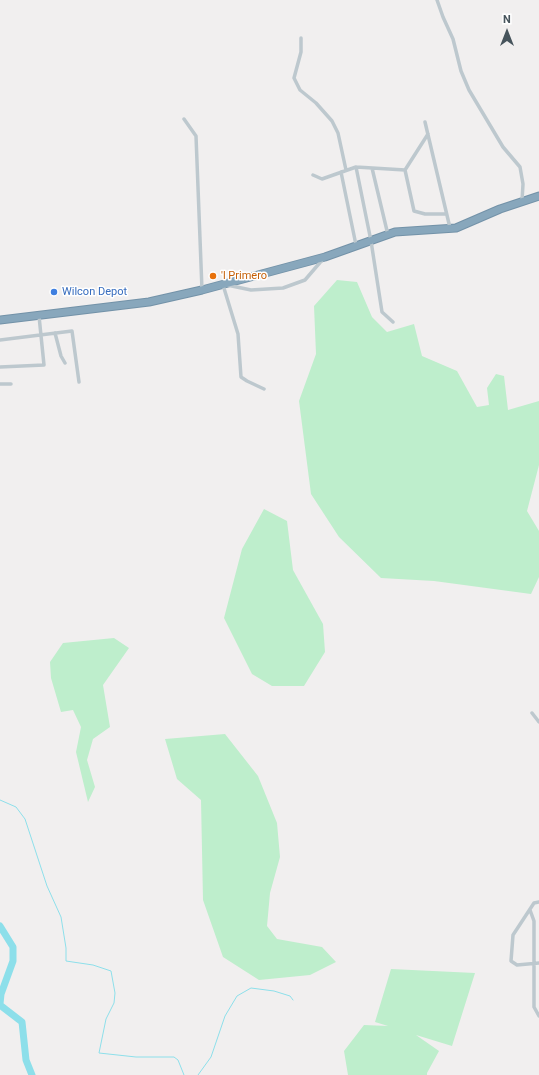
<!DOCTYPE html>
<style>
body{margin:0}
#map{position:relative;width:539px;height:1075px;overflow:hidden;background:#f1efef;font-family:Roboto,sans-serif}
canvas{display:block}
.north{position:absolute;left:487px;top:12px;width:40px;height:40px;-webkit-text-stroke:3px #fff;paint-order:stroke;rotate:0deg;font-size:11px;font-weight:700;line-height:16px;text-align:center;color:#47545c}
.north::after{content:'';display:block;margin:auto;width:14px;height:18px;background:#47545c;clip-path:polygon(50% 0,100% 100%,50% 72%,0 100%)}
</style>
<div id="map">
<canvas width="539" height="1075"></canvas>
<div class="north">N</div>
</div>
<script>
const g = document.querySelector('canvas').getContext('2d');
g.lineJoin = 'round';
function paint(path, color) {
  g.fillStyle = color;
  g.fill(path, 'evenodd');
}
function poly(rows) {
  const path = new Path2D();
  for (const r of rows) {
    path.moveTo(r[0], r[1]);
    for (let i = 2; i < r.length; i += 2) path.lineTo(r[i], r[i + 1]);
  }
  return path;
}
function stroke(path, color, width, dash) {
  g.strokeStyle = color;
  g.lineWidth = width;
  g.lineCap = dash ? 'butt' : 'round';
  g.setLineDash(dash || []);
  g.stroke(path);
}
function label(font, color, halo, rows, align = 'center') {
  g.font = font + ' Roboto,sans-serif';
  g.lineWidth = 3;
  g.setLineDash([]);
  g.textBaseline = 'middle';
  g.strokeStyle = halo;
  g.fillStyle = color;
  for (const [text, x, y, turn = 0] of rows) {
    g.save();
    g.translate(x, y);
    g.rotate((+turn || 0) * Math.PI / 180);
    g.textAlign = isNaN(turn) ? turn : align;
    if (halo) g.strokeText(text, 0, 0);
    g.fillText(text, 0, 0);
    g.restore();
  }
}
paint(poly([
 [337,280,357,282,372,317,387,332,414,324,422,356,457,371,477,407,489,405,487,388,496,374,504,376,508,410,539,401,539,465,527,511,539,531,539,577,531,594,434,581,381,578,339,537,311,494,299,401,316,354,314,306],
 [264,509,287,521,293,570,323,624,325,652,304,686,272,686,252,674,224,618,242,549],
 [114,638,129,648,103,685,110,727,93,739,87,760,95,787,88,802,76,752,81,727,73,710,61,712,51,678,50,662,63,643],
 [225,734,258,776,277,823,280,857,270,893,267,926,277,939,322,947,336,962,310,975,259,980,223,957,203,900,201,800,177,779,165,739],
 [391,969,475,973,452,1046,416,1035,439,1051,427,1073,427,1075,348,1075,344,1051,364,1025,388,1026,375,1022]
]), '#beeecc');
stroke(poly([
 [0,800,16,807,25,819,47,886,61,917,66,948,66,961,93,965,111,971,115,993,114,1003,106,1019,99,1053,136,1057,174,1057,178,1060,184,1075],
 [198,1075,211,1057,225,1016,237,996,251,988,274,991,290,996,293,1000]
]), '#8ddfea', 1);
stroke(poly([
 [0,926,13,947,13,961,1,994,0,1004],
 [0,1005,22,1022,26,1060,32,1075]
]), '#8ddfea', 7);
const highway = poly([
 [0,320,149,302,202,290,325,257,395,232,456,228,500,209,539,196]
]);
stroke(highway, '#7392a8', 9);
stroke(poly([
 [437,0,443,17,453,39,461,71,469,90,503,147,520,167,523,184,522,201],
 [301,38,301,52,294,78,300,90,316,103,332,121,338,133,346,170],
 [184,119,196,136,202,290],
 [425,122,450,228],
 [356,167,371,241,382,312,393,322],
 [372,168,388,235],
 [405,170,428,134],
 [341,172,356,245],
 [313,175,322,179,356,167,405,170,414,211,425,214,446,214],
 [223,285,238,334,241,377,247,381,264,389],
 [227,285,251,290,283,288,305,280,323,259],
 [55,333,61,356,65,363],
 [0,340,72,331,79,382],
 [0,367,44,365,39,316],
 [0,384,11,384],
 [532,713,539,722],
 [539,902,534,903,513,935,511,961,517,965,539,963],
 [530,910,534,921,534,1007,539,1016]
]), '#bdc8ce', 3.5);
stroke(highway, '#88a7bc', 7);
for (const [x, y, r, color] of [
 [213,276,4,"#e8710a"],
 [54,292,4,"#3f7fe0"]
]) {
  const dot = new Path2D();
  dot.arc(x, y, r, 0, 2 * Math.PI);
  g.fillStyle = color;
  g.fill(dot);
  stroke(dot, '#fff', 1.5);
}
label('11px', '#c56008', '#fff', [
 ["'l Primero",221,276]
], 'left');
label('11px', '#366cbe', '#fff', [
 ["Wilcon Depot",62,292]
], 'left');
</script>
